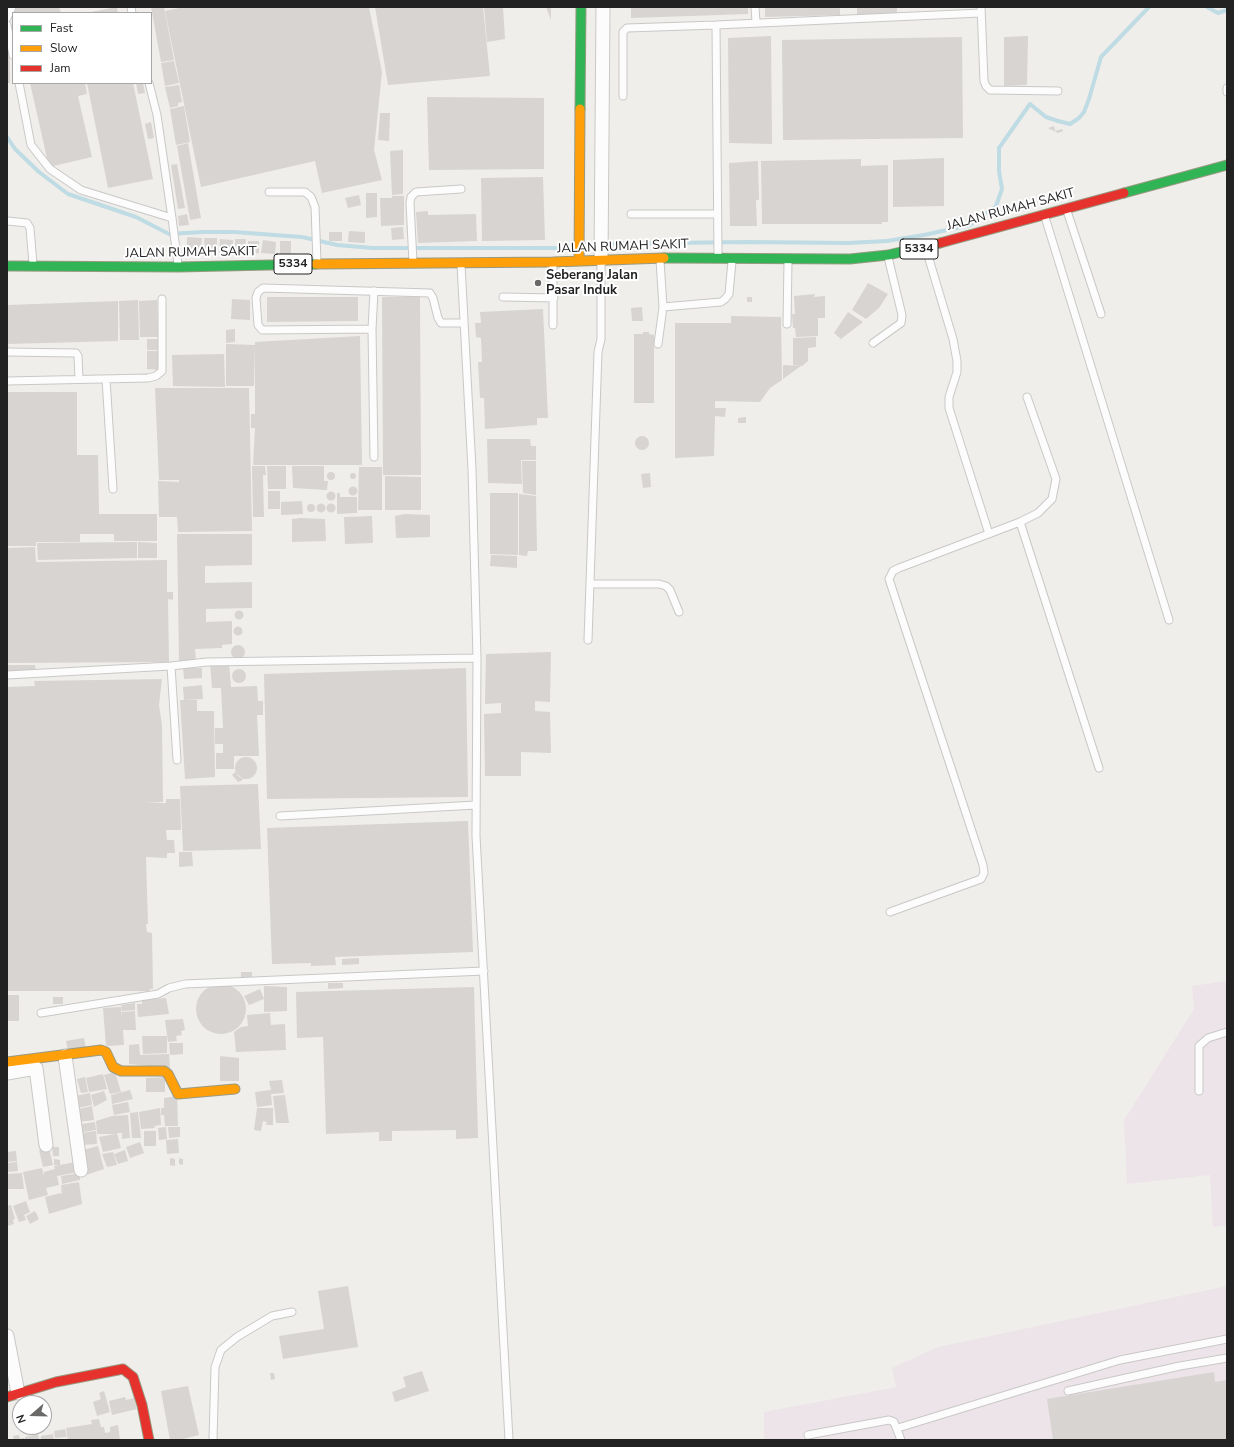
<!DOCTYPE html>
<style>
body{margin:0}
#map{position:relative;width:1234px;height:1447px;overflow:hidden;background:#f0eeeb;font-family:"Nunito Sans",sans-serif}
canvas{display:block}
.frame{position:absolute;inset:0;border:8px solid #222;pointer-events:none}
.legend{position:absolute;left:12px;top:12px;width:140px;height:72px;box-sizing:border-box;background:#fff;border:1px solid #a7a7a7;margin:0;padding:5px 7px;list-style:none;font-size:12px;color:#222}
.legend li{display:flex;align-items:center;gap:8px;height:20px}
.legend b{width:20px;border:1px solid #a7a7a7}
.north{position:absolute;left:12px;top:1395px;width:40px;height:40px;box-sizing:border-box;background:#fff;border:1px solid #a7a7a7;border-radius:50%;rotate:250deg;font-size:11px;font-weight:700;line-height:16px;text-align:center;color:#222}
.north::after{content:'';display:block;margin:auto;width:14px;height:18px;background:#6a6968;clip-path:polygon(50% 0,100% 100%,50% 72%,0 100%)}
</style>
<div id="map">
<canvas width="1234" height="1447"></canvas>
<div class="frame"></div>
<ul class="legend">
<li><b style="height:5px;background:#30b455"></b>Fast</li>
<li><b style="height:5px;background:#ff9f0a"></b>Slow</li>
<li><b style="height:5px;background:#e5322d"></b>Jam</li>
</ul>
<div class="north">N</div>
</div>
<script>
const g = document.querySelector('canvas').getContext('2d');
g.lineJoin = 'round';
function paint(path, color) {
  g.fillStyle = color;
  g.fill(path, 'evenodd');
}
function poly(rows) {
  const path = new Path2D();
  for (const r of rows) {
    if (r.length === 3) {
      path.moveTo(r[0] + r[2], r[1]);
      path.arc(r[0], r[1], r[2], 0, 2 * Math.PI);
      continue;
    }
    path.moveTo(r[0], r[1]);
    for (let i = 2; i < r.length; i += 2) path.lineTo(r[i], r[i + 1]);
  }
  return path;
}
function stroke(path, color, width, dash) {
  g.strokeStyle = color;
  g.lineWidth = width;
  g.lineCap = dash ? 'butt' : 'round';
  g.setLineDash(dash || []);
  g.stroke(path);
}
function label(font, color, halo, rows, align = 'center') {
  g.font = font + ' "Nunito Sans",sans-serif';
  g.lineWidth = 4;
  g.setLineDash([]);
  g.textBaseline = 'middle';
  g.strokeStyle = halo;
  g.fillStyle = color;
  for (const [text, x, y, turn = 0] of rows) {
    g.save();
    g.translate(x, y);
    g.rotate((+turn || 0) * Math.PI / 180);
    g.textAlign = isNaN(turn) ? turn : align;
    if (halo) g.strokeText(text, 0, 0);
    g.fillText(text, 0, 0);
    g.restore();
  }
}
paint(poly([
 [1227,981,1227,1225,1213,1227,1210,1175,1127,1184,1124,1120,1194,1009,1192,986],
 [1227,1286,1227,1440,764,1440,764,1412,896,1387,892,1368,938,1347]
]), '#ede4e9');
stroke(poly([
 [1207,7,1218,13,1227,10],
 [7,137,15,149,39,172,68,194,136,217,169,234,203,232,234,232,302,237,337,245,372,248,560,248,574,246],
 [585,244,748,242,848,243,887,241,924,235,970,225,996,206,1002,189,999,171,999,148,1030,104,1046,117,1058,121,1070,124,1079,118,1084,112,1089,99,1101,57,1149,7]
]), '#bfdbe3', 4);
paint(poly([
 [13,7,59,7,61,13,14,13],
 [117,7,118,13,91,13,91,12],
 [151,7,164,7,174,60,161,62],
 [184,7,369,7,382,72,374,150,382,180,322,193,315,161,201,187,165,11],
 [375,7,483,7,490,76,388,85],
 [484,7,503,7,505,39,487,42],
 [546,7,551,7,551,20],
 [631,7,748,7,748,14,631,18],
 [765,7,840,7,840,15,765,17],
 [857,7,897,7,897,13,857,15],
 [771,36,772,144,729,143,728,38],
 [1028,36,1027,85,1004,86,1004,37],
 [962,37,963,138,783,140,782,40],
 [7,44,9,44,10,83,7,83],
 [174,61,179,83,165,86,161,63],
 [30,83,85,83,87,94,78,96,92,157,49,167],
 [87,83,133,83,153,179,108,188],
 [136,83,143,83,145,93,138,94],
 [179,85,182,102,178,103,178,106,170,108,165,87],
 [427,97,544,98,544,169,429,170],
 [184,106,190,142,176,145,170,109],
 [380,113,390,113,389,141,378,140],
 [151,122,154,138,148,139,145,124],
 [1054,126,1055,131,1062,129,1063,131,1058,133,1048,128],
 [188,143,201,218,190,220,177,146],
 [403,150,403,194,392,195,390,151],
 [944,158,944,206,893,207,893,160],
 [861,159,861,166,888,165,888,222,882,222,882,224,762,224,761,161],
 [758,161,759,200,756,200,757,226,730,226,729,163],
 [177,164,185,208,178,209,171,165],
 [543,177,545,240,482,241,481,178],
 [366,193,377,193,377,217,366,218],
 [359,195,361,205,348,208,345,198],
 [392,196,404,196,404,225,381,226,380,198,392,198],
 [428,211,428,215,476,214,477,241,418,243,416,212],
 [187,214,189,225,179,226,178,216],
 [403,227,404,239,392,240,391,228],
 [349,231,365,232,365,243,348,242],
 [329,232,342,232,342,241,329,241],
 [187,237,202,238,201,249,187,249],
 [204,238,217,238,217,252,205,252],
 [220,239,233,240,233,254,219,253],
 [235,239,246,239,245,253,235,252],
 [263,240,276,242,275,254,261,253],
 [248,241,259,241,259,253,248,254],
 [280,241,291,241,291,254,280,254],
 [868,283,888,294,879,308,866,319,852,310],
 [815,294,814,297,825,296,825,318,818,318,818,336,796,337,795,328,793,328,792,314,795,314,794,296],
 [267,297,358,297,358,321,267,322],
 [382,297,420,297,421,475,383,475],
 [747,297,752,297,752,302,747,302],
 [232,299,250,300,250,320,231,319],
 [138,300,139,340,120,340,119,301],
 [157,300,158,337,140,337,139,301],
 [118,301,118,341,8,344,9,349,7,349,7,305],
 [642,307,643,321,632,321,631,308],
 [543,309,548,418,537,418,537,425,485,429,484,398,480,398,478,362,482,362,481,338,476,337,475,323,481,323,480,312],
 [848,312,863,322,841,339,834,333],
 [731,316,781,317,782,380,770,388,760,402,715,401,715,413,715,408,726,408,725,417,715,416,714,456,675,458,675,323,731,323],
 [235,329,235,342,226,343,226,330],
 [643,332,649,332,649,334,654,335,654,403,634,403,634,334,643,334],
 [360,336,362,465,253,465,255,428,251,428,251,414,255,414,255,342],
 [816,337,816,347,808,348,808,361,802,366,793,365,793,338],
 [147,339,158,339,159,350,147,350],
 [226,344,255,345,254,386,226,386],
 [147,351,159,351,159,370,147,369],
 [224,354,225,387,173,386,172,355],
 [783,365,801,366,783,379],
 [155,388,173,388,174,447,173,388,249,388,252,531,178,532,177,517,159,517,158,481,179,482,179,480,159,480],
 [7,392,77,392,77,455,98,455,99,514,157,514,157,541,114,541,114,534,80,534,80,542,36,542,36,546,7,546],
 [746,417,746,423,738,423,738,418],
 [642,443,7],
 [487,439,530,439,531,446,536,446,536,460,521,460,522,484,488,483],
 [522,461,536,461,536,495,523,493],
 [252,466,265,466,266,475,263,475,264,517,253,517],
 [267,466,286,466,286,489,268,489],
 [292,466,310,466,310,479,310,466,324,466,324,481,328,481,327,490,293,488],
 [359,467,382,467,382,510,358,510],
 [331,476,4],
 [650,473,651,487,643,488,641,474],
 [353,476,3],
 [385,476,421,477,421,510,385,510],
 [353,491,4.5],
 [268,491,280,491,280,509,268,509],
 [331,496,4.5],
 [337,493,340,493,340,497,357,497,357,513,337,514],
 [490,493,518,493,518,555,490,554],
 [519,494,536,496,537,551,528,551,527,556,519,555],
 [302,501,303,514,281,515,281,502],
 [321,508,4.5],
 [331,508,4.5],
 [311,508,4],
 [405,514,430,515,430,537,396,538,395,516],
 [372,516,373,543,345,544,344,517],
 [301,518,325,519,326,541,292,542,292,519],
 [177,534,252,534,252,565,205,566,205,583,252,582,252,608,206,609,206,622,232,621,232,644,222,645,222,648,195,649,196,660,179,661],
 [137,542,137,558,38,560,37,543],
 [138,542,157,543,157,558,138,558],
 [35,547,36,562,167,560,167,592,173,592,173,600,168,599,169,662,7,663,7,548],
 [491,555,517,556,517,568,490,566],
 [239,615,4.5],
 [238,631,4.5],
 [238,652,7],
 [551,652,550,702,535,701,535,711,550,712,551,753,521,752,521,776,485,776,484,714,501,713,501,703,485,704,486,654],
 [210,663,229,663,231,687,257,686,258,701,263,701,263,715,257,715,259,756,234,756,234,769,216,769,216,753,223,753,223,744,215,744,215,728,223,728,221,688,212,688],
 [7,665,35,665,36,672,7,674],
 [183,668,202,668,202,678,184,679],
 [466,668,468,797,267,799,264,674],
 [239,676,7],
 [162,679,159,705,162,725,163,802,144,803,166,803,166,799,180,799,181,830,166,830,167,840,174,840,175,853,167,853,167,858,146,857,148,924,146,924,147,932,152,933,153,989,149,989,150,991,7,991,7,687,35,686,34,681],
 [202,685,203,699,184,700,183,687],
 [180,700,197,700,197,711,190,711,214,711,215,777,185,779],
 [246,768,11],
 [235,772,243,779,241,781,238,782,232,775],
 [258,784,261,849,183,851,180,786],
 [468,821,473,952,335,957,336,965,311,966,311,963,272,964,267,828],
 [179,852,192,852,193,866,179,867],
 [359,958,359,964,342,965,342,959],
 [241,972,252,972,252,979,241,979],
 [328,983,343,983,343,988,328,989],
 [221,1009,25],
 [264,986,287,987,287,1011,264,1012,264,999,249,1005,244,996,260,989,264,999],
 [474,987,478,1138,456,1139,456,1130,392,1131,392,1141,379,1141,379,1132,326,1134,323,1037,297,1038,296,992],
 [7,995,19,995,19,1021,8,1021],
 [53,997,63,997,63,1004,53,1004],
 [166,998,169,1014,138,1017,137,1004,142,1004,142,1000],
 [135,1003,135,1010,122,1011,121,1005],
 [121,1007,122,1017,122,1012,135,1011,136,1030,123,1030,124,1045,106,1046,103,1008],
 [270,1013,271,1025,285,1024,286,1050,236,1052,234,1032,241,1027,248,1026,247,1015],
 [183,1019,185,1030,181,1031,182,1035,176,1036,177,1041,168,1042,165,1020],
 [142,1036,167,1036,167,1053,143,1054],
 [84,1038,86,1049,68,1051,66,1041],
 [169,1043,183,1043,183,1054,170,1055],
 [139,1044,140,1055,169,1054,170,1068,129,1064,129,1045],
 [220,1056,239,1058,239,1081,220,1081],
 [115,1072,121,1092,110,1094,104,1075],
 [103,1074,107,1089,89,1092,86,1078],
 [85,1077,88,1092,81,1093,77,1079],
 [165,1077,165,1092,146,1092,146,1078],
 [282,1080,284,1093,271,1094,272,1105,257,1107,255,1092,271,1090,269,1081],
 [130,1090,133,1099,112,1104,111,1095],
 [104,1091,107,1100,94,1107,91,1095],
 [90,1093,92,1105,73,1109,71,1097],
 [285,1095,289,1123,276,1123,273,1096],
 [177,1096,178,1126,165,1126,164,1115,161,1115,161,1108,164,1108,164,1098],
 [128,1102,130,1112,114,1115,112,1105],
 [92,1106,94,1120,78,1122,74,1110],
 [160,1108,161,1125,154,1126,155,1128,141,1129,139,1112],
 [257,1108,273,1108,273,1125,266,1125,267,1122,263,1121,261,1131,254,1130],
 [138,1112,141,1138,132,1138,130,1113],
 [128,1115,130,1138,122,1139,122,1133,117,1133,121,1148,103,1152,99,1137,115,1134,97,1134,96,1121,112,1116],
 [95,1122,96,1130,83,1132,82,1124],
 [166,1127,167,1139,159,1140,158,1128],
 [168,1127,180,1127,180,1137,169,1138],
 [96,1131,97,1144,81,1145,80,1133],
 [144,1131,156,1131,156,1146,144,1146],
 [178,1139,179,1153,167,1154,166,1140],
 [140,1142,144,1153,130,1158,126,1147],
 [98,1146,104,1169,86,1175,79,1151],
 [52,1147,59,1147,59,1156,53,1156],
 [49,1148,53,1165,43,1167,39,1150],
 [125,1150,128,1161,118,1164,114,1154],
 [16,1151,17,1161,7,1162,7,1152],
 [113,1152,117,1165,107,1167,102,1154],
 [170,1158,175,1159,175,1166,170,1165],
 [179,1158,183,1159,183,1165,179,1164],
 [54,1159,60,1160,60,1165,54,1165],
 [17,1162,18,1171,7,1172,7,1163],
 [76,1162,78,1172,57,1176,59,1185,46,1188,48,1195,29,1200,23,1172,42,1168,44,1177,44,1172,55,1169,54,1166],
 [22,1173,24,1189,7,1189,7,1174],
 [80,1173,80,1180,62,1184,61,1176],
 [79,1182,82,1204,49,1214,45,1197,61,1193,62,1195,61,1185],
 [26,1201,30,1212,24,1215,26,1220,19,1222,13,1206],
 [11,1205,15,1219,13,1220,14,1224,8,1226,7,1206],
 [35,1211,39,1219,30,1224,26,1216],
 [348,1286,358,1347,283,1359,279,1336,324,1329,318,1291],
 [422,1371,429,1391,395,1402,392,1392,406,1387,403,1377],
 [1214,1372,1215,1382,1227,1380,1227,1440,1053,1440,1047,1399],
 [270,1373,274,1373,275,1379,271,1380],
 [188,1386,199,1435,179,1440,170,1440,161,1391],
 [104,1391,110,1412,97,1416,93,1402,101,1399,99,1393],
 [125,1397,126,1400,134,1398,137,1409,112,1415,109,1401],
 [99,1419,101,1427,104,1427,105,1433,110,1432,110,1427,118,1425,120,1440,68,1440,66,1428,92,1424,91,1420],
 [65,1429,67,1437,55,1438,54,1431],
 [38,1434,39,1440,25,1440,25,1437],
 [53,1434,54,1440,41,1440,41,1436],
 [19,1435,20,1439,24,1438,25,1440,14,1440,13,1436]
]), '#d7d4d2');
const lane = poly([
 [131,7,132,13],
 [755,7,756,22],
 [981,7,984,81,986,86,990,90,1058,91],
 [7,18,12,7],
 [7,25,13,55],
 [19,83,31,145,50,169,81,190,172,218,157,115,149,83],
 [1227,88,1227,92],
 [623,96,623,32,627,28,716,25],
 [269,192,305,192,311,197,315,207,317,262],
 [1067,211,1101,314],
 [631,214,717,214],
 [1045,217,1169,620],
 [172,218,178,265],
 [7,221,27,223,30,228,33,264],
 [926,249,953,339,957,361,957,372,949,397,949,408,989,534],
 [718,256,716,25,981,13],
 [660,260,663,307],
 [413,262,410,203,411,197,416,192,461,189],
 [553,264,553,325],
 [374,291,372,329,262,330,258,325,256,298,258,292,263,288,430,293,433,298,438,318,441,323,463,323],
 [503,297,554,298],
 [787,324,788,261],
 [372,329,374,457],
 [873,343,901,323,902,315,888,257],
 [658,344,663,307,721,302,725,299,729,294,732,261],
 [7,352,76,353,78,356,79,379],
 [106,379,113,489],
 [7,381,148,378,156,376,162,371,162,299],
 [1020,522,1099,768],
 [591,584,659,584,666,586,670,590,679,612],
 [588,640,598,352,601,339,601,261],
 [477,658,476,836,509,1440],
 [171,666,177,760],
 [7,675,171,666,207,662,477,658,472,469,461,265],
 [280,816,476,805],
 [890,912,981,879,984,873,983,865,889,579,893,571,899,568,1020,522,1038,513,1052,499,1056,479,1027,397],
 [41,1013,158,994,169,988,185,984,484,971],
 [1199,1091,1199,1046,1208,1038,1227,1032],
 [1068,1391,1180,1366,1227,1358],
 [898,1428,1120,1360,1227,1339],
 [808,1435,889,1420,894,1422,901,1440],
 [213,1440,215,1367,221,1350,237,1337,272,1316,292,1312]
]);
const street = poly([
 [601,260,603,7],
 [65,1056,81,1170],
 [7,1073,36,1068,46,1145],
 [7,1336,18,1393]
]);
const fast = poly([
 [580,109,581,7],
 [1124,193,1227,165],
 [664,258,850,259,888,255,940,243],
 [7,266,179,267,316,264]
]);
const slow = poly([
 [579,261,580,109],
 [316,264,553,262,664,258],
 [7,1062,101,1050,106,1052,113,1067,121,1071,164,1071,168,1074,178,1094,235,1089]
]);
const jam = poly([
 [940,243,1124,193],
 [7,1397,56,1382,123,1369,133,1377,142,1405,149,1440]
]);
stroke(lane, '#c9c8c7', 9);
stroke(street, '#c9c8c7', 15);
stroke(fast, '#999a82', 11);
stroke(slow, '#999a82', 11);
stroke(jam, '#999a82', 11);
stroke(lane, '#fdfcfc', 7);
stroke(street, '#fdfcfc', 13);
stroke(fast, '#30b455', 9);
stroke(slow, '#ff9f0a', 9);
stroke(jam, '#e5322d', 9);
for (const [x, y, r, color] of [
 [538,283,4,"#6a6968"]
]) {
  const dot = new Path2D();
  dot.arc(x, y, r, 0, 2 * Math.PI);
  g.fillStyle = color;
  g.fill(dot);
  stroke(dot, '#fff', 1.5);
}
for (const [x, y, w] of [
 [919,249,38],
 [293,264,38]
]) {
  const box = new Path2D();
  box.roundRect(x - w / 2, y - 10, w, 20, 3);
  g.fillStyle = '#fff';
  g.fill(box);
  stroke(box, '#222', 1);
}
label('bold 12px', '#222', null, [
 ["5334",919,249],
 ["5334",293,264]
]);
label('13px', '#222', '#fff', [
 ["JALAN RUMAH SAKIT",1011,210,-15],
 ["JALAN RUMAH SAKIT",623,247,-2],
 ["JALAN RUMAH SAKIT",191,253,-1]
]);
label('bold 13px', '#222', '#fff', [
 ["Seberang Jalan",546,276],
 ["Pasar Induk",546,291]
], 'left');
</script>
